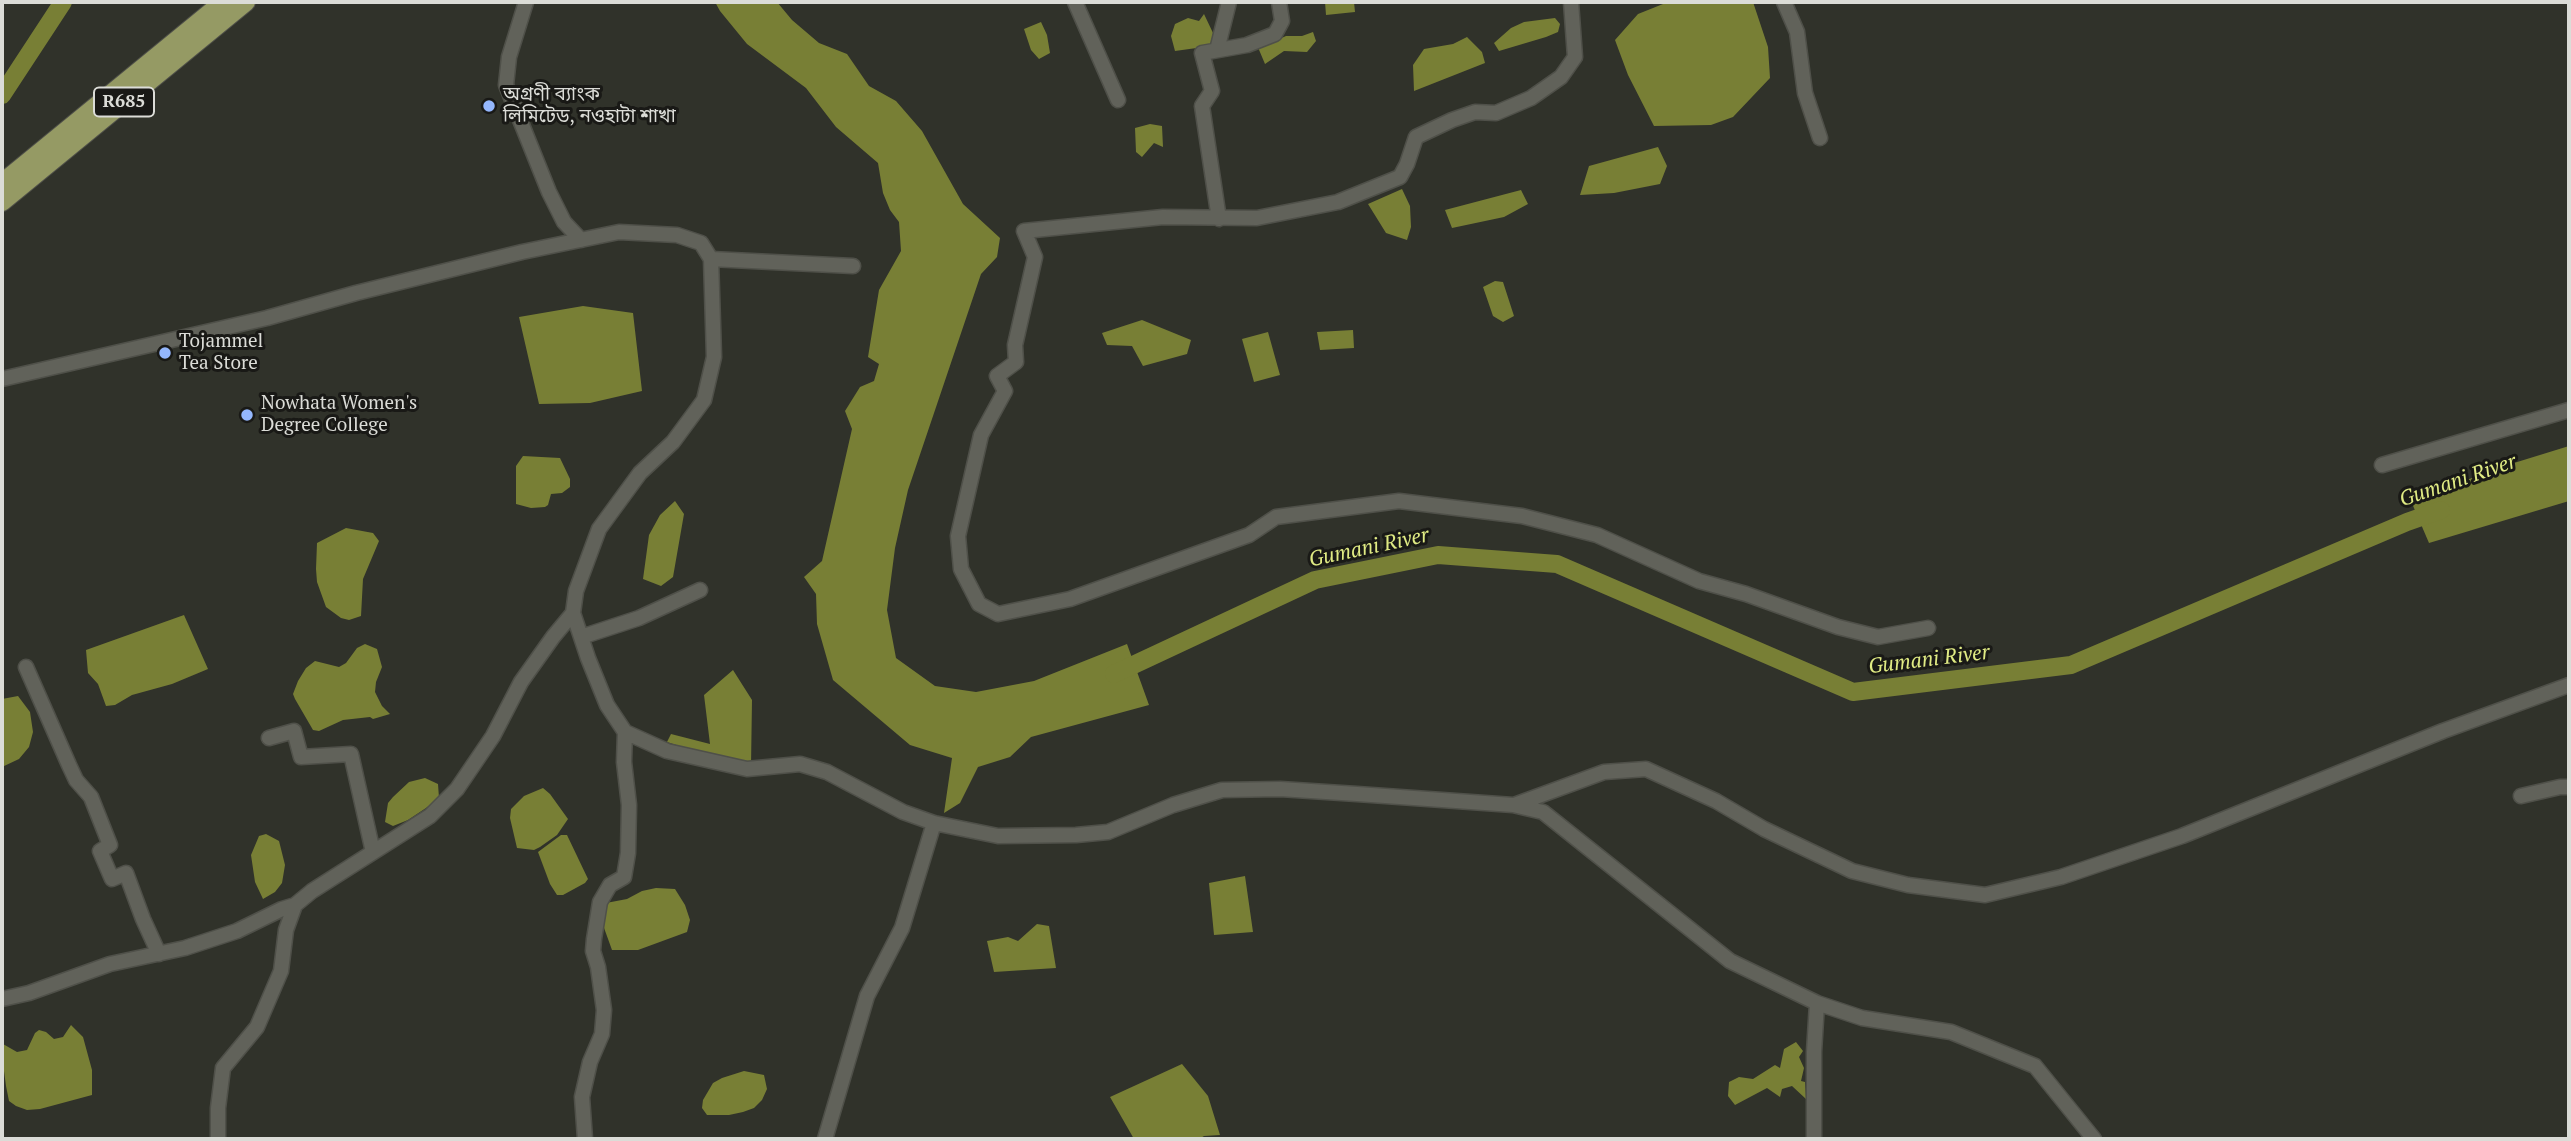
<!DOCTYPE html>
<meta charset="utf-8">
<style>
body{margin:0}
#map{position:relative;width:2571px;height:1141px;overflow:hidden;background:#30322a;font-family:"PT Serif",serif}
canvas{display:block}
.frame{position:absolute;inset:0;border:4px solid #dbdcd7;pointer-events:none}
</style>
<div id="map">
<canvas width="2571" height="1141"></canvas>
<div class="frame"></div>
</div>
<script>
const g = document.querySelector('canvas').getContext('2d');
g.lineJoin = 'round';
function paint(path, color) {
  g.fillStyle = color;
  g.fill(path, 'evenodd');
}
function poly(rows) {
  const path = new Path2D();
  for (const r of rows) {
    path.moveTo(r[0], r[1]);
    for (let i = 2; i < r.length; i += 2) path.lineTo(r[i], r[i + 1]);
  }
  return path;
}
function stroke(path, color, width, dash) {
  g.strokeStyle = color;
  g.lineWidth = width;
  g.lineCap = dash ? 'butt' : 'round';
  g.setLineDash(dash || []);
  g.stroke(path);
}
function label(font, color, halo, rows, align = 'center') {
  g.font = font + ' "PT Serif","Noto Sans Bengali",serif';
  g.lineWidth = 6;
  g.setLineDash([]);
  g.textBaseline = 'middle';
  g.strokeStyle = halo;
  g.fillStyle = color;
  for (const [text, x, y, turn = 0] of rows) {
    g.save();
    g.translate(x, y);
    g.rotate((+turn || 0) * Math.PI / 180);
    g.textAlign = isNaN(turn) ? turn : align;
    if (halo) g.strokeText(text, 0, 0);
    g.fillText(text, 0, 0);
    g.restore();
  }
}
paint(poly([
 [715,2,777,2,792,20,819,43,847,54,869,86,896,101,922,131,963,204,1000,238,997,257,981,274,908,490,895,548,887,610,896,658,935,686,976,692,1034,681,1127,644,1149,705,1031,737,1010,757,978,767,960,803,944,813,952,758,910,745,833,680,817,624,816,594,804,577,822,561,852,429,845,411,860,387,874,381,879,364,868,357,879,290,901,251,899,222,890,210,883,193,878,163,836,127,806,88,747,44,720,11],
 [1325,2,1354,2,1355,12,1326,15],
 [1668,2,1753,2,1768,47,1770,78,1733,117,1711,125,1654,126,1628,75,1615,40,1638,14],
 [1204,14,1213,33,1211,46,1175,51,1171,36,1175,24,1188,18,1199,21],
 [1555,18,1560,24,1558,32,1546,37,1499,51,1494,43,1511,28,1524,22],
 [1041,22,1047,35,1050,53,1039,59,1031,50,1024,29],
 [1313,32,1316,41,1307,52,1284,51,1265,64,1257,45,1266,46,1273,38,1275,41,1286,36,1302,36],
 [1467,37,1482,52,1485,63,1414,91,1413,65,1424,49,1453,44],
 [1150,124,1162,126,1163,147,1154,143,1142,157,1136,152,1135,128],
 [1658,147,1667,166,1660,184,1614,193,1580,195,1589,166],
 [1402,189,1410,206,1411,227,1407,240,1386,233,1368,204],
 [1521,190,1528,204,1504,217,1452,228,1445,210],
 [1495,281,1503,282,1514,316,1503,322,1493,316,1483,287],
 [583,306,633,313,642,391,590,403,539,404,519,317],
 [1142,320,1191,340,1187,354,1143,366,1132,346,1107,345,1102,333],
 [1353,330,1354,348,1320,350,1317,332],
 [1268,332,1280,375,1254,382,1242,339],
 [2569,446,2569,501,2429,543,2411,501,2501,467],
 [523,456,560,458,570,479,570,487,562,493,551,494,548,505,545,507,531,508,516,504,516,466],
 [675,501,684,514,673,577,661,586,643,579,649,535,660,515],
 [346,528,373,533,379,541,363,579,361,616,349,620,341,618,326,607,317,582,316,569,317,543],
 [184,615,208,669,172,684,132,695,115,705,106,706,98,684,88,673,86,650],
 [365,644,377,649,382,667,376,682,375,692,382,706,390,714,373,719,370,717,343,720,319,731,313,730,295,699,293,694,298,681,306,668,315,661,339,667,346,663,357,648],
 [733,670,752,700,751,766,733,764,667,742,671,734,710,744,704,695],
 [18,696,30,712,33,732,29,747,19,759,2,767,2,699],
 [425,778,438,784,439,798,435,802,408,820,393,826,385,822,388,803,393,797,409,782],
 [543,788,550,794,568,819,557,835,540,847,534,850,517,848,510,818,511,809,524,796],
 [266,834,279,841,285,865,282,883,275,892,263,899,255,882,251,855,259,836],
 [561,835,567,835,588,879,585,883,563,895,557,895,550,884,538,852],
 [1245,876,1253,932,1214,935,1209,883],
 [656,888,675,889,685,905,690,920,687,932,638,950,612,950,599,914,606,903,627,899,642,891],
 [1037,924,1049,926,1056,968,994,972,987,941,1008,937,1018,941],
 [71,1025,83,1037,92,1070,92,1095,40,1109,27,1110,16,1106,9,1101,6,1086,2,1056,3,1044,17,1052,27,1050,35,1033,39,1030,46,1032,54,1039,63,1037],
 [1796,1042,1803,1051,1799,1057,1804,1068,1801,1081,1805,1082,1806,1099,1792,1086,1782,1089,1780,1097,1767,1088,1735,1105,1728,1096,1729,1082,1739,1077,1753,1079,1775,1065,1780,1068,1784,1049],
 [1182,1064,1208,1096,1220,1135,1204,1136,1199,1139,1134,1139,1110,1097],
 [744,1071,764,1075,767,1089,762,1100,754,1108,743,1112,729,1115,707,1115,702,1108,703,1100,713,1083,722,1078]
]), '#787f35');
stroke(poly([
 [2,95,63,2],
 [1114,674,1315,580,1438,555,1557,564,1853,692,2071,665,2407,522,2441,510]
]), '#787f35', 18);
const minor = poly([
 [526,2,509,57,506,85,549,192,564,222,581,240],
 [1075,2,1118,100],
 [1571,2,1575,57,1561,77,1531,98,1496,113,1475,112,1452,120,1416,137,1407,164,1400,177,1338,202,1257,218,1163,217,1024,231,1035,257,1015,345,1016,362,997,376,1005,391,981,435,958,536,961,569,979,604,998,614,1070,599,1249,535,1276,517,1399,501,1522,516,1597,535,1699,581,1746,594,1838,627,1878,637,1928,628],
 [1784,2,1797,32,1805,93,1820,138],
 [1217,50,1229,2],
 [1219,219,1202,106,1212,91,1202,53,1247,45,1275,34,1282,21,1279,2],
 [711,259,853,266],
 [2,379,267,318,356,293,522,252,619,232,677,235,701,243,711,259,714,357,704,400,673,442,640,473,599,529,576,591,573,613,588,658,607,705,625,732,667,751,747,769,800,764,827,772,903,812,934,823,998,836,1076,835,1108,832,1173,805,1222,790,1280,789,1357,794,1513,805,1543,812,1730,961,1817,1003,1862,1018,1951,1032,2035,1066,2094,1139],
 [2382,465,2569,410],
 [581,637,639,618,700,590],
 [26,667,69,765,76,780,91,797,110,845,100,851,112,879,126,873,143,919,159,954],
 [269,738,294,731,301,757,351,754,373,852],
 [2521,796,2560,787,2569,787],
 [1514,805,1604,772,1646,769,1716,801,1764,829,1852,871,1908,885,1985,895,2061,877,2182,836,2443,731,2569,685],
 [2,999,29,993,110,964,185,948,237,931,282,909,295,905],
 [218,1139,218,1108,223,1068,257,1027,281,971,286,930,295,905,312,891,430,816,457,789,493,736,521,682,553,637,573,613],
 [585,1139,582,1097,590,1062,602,1034,604,1010,598,967,593,951,594,939,600,902,610,885,624,877,628,853,629,805,624,762,625,732],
 [825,1139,867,996,902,928,934,823],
 [1814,1139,1814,1052,1817,1003]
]);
const major = poly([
 [2,183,223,2],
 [2,202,246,2]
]);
stroke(minor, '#4f5049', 17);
stroke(major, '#4f5049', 20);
stroke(minor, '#61625a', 14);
stroke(major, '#959a64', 18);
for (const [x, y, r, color] of [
 [489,106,7,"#94b7fd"],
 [165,353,7,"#94b7fd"],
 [247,415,7,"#94b7fd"]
]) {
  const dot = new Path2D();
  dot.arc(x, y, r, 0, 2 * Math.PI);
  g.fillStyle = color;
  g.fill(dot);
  stroke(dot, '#191916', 2.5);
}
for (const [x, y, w] of [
 [124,102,60]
]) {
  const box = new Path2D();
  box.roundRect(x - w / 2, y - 14.5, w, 29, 5);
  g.fillStyle = '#191916';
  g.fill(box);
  stroke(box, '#dbdcd7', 2);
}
label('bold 18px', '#dbdcd7', null, [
 ["R685",124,102]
]);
label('19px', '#dbdcd7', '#191916', [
 ["অগ্রণী ব্যাংক",503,95],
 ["লিমিটেড, নওহাটা শাখা",503,117],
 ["Tojammel",179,342],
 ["Tea Store",179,364],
 ["Nowhata Women's",261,404],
 ["Degree College",261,426]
], 'left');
label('italic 21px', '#e0eb84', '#191916', [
 ["Gumani River",2458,481,-19],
 ["Gumani River",1369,548,-12],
 ["Gumani River",1929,660,-7]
]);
</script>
